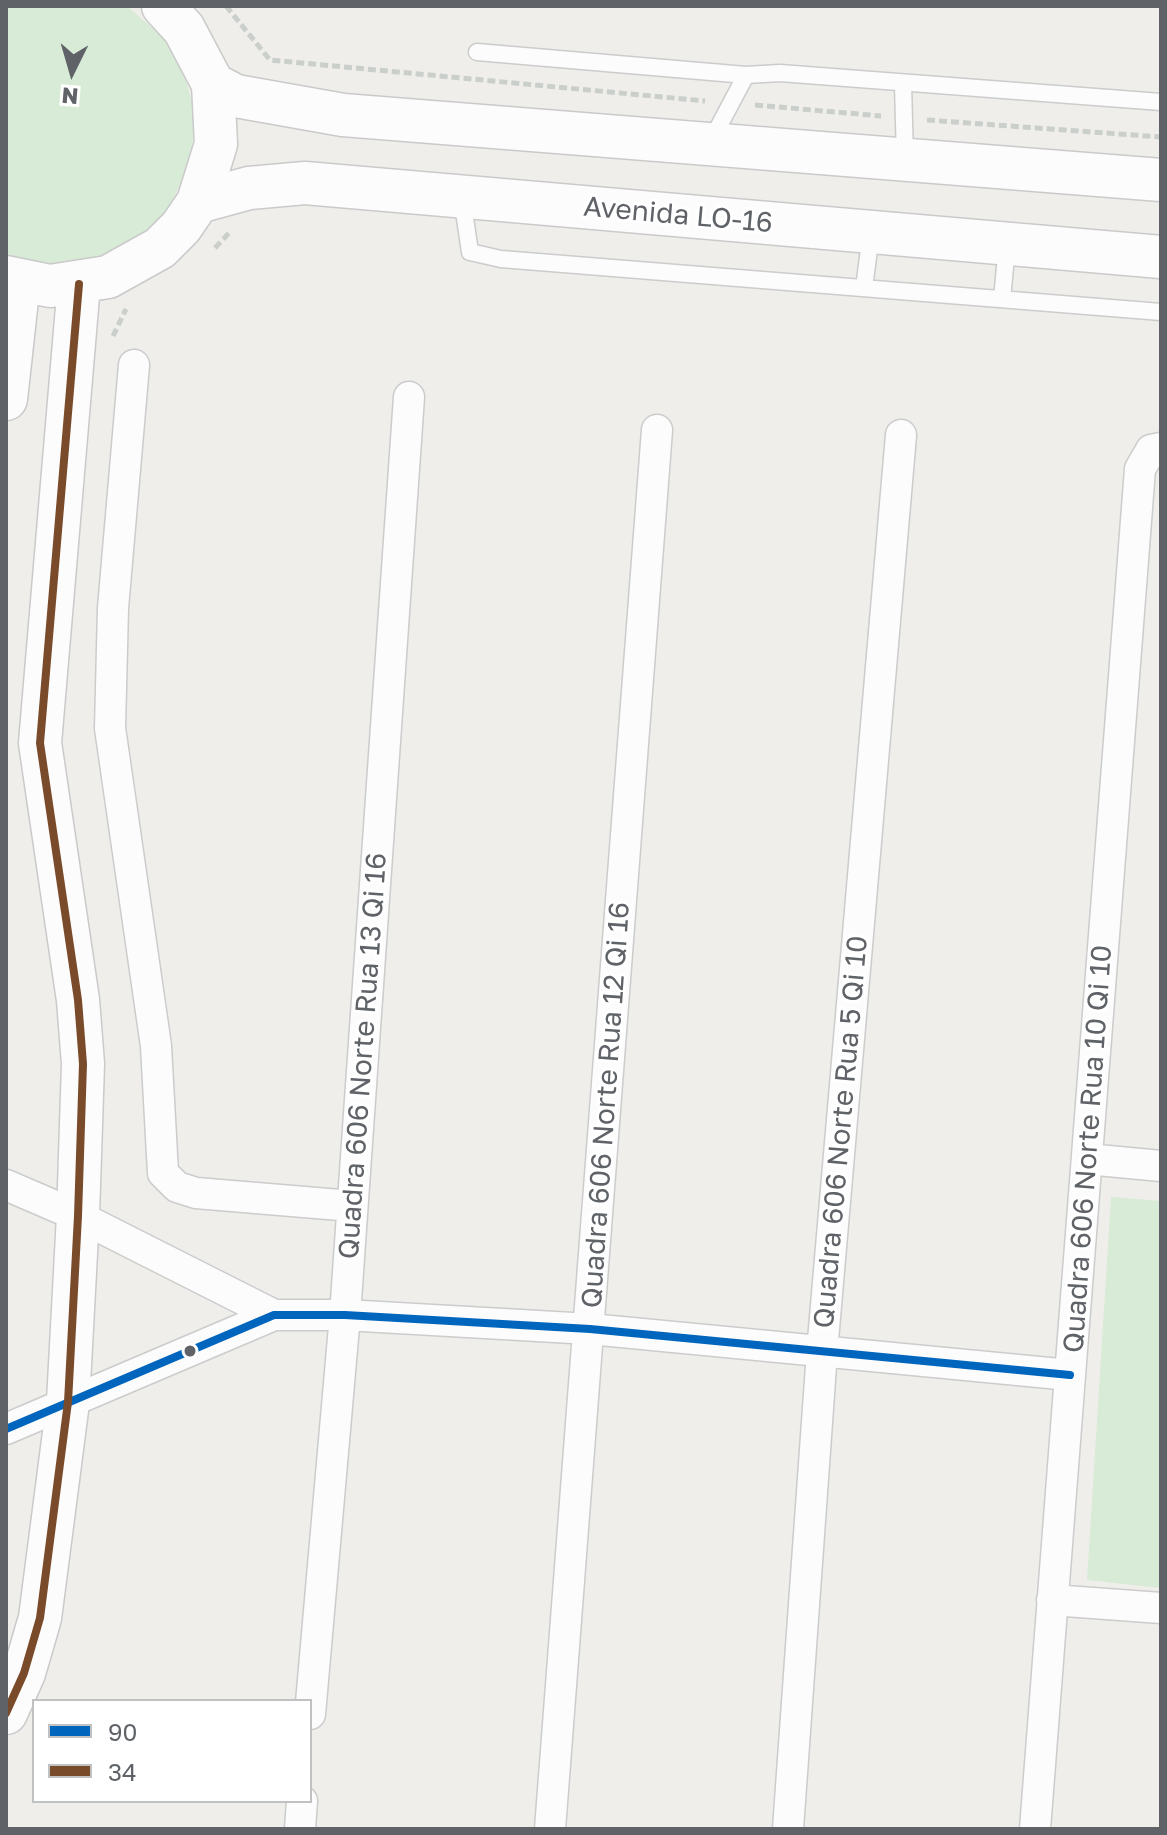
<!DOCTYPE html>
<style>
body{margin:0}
#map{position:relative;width:1167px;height:1835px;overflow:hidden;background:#efeeea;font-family:"Golos Text",sans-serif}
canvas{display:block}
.frame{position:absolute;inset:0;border:8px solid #5f6368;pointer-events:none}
.legend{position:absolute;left:32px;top:1699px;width:280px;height:104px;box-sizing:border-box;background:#fff;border:2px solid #bfc1c3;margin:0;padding:10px 14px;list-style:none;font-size:24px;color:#5f6368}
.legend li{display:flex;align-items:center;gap:16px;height:40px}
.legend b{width:40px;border:2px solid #bfc1c3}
.north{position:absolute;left:32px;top:32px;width:80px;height:80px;-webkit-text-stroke:6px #fff;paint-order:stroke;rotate:185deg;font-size:22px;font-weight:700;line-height:32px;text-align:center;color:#5f6368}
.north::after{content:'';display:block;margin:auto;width:28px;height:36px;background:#5f6368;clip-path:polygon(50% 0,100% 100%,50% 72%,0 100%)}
</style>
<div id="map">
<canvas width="1167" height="1835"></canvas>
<div class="frame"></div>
<ul class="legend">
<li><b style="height:10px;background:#0065bd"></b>90</li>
<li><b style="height:10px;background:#7a4b2a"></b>34</li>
</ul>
<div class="north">N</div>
</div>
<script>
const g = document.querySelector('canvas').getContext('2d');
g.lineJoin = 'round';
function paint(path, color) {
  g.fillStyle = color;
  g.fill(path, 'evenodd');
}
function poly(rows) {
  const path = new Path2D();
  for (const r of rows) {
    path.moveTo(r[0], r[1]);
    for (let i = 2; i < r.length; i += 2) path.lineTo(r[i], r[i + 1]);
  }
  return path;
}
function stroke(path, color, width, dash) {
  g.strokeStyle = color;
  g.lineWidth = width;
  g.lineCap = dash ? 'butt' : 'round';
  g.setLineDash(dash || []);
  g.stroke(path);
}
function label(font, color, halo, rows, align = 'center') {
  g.font = font + ' "Golos Text",sans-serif';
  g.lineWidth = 6;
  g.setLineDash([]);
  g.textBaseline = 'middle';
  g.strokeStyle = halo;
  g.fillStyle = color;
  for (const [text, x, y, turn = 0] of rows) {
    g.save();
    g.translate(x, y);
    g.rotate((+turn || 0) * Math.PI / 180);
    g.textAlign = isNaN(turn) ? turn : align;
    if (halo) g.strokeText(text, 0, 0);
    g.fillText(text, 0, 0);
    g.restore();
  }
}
paint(poly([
 [6,6,127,6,167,41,181,64,196,115,189,168,165,214,146,232,101,257,49,264,6,255],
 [1111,1197,1161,1201,1161,1588,1087,1580]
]), '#d8ebd6');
const lane = poly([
 [477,52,746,75],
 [903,84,905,159],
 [711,141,746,75,780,73,1161,102],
 [462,198,470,252,501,259,1161,312],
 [864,288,871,234],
 [1002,299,1007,246]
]);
const street = poly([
 [134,365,113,608,110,728,156,1046,163,1173,177,1187,196,1193,352,1206],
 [1087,1159,1161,1166],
 [6,1185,78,1216,274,1315],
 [6,1429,274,1315,345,1315,590,1329,1070,1375],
 [1052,1600,1161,1608],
 [310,1714,345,1315,409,397],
 [300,1829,302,1801],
 [550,1829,657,430],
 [788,1829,822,1352,901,435],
 [1035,1829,1140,469,1151,450,1161,448]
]);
const secondary = poly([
 [213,84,236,96,343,115,1161,180],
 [198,202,249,188,305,183,1161,257],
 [6,277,50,286,108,277,160,248,181,227,198,202,216,144,213,84,184,29,163,6],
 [6,399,19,281],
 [6,1713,24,1673,40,1618,68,1402,78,1216,83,1064,78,1000,40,743,79,284]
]);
stroke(lane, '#cbcccc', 19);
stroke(street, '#cbcccc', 33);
stroke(secondary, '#cacacb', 45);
stroke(poly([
 [226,6,270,60,705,101],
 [755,105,881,116],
 [927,120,1161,137],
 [215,248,230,232],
 [113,336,126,309]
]), '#cacfcc', 5, [8, 4]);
stroke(lane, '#fdfcfc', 16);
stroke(street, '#fdfcfc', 30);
stroke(secondary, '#fdfcfc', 42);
stroke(poly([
 [6,1429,274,1315,345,1315,590,1329,1070,1375]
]), '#0065bd', 8);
stroke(poly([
 [6,1713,24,1673,40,1618,68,1402,78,1216,83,1064,78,1000,40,743,79,284]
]), '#7a4b2a', 8);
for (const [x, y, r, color] of [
 [190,1351,7,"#5f6368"]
]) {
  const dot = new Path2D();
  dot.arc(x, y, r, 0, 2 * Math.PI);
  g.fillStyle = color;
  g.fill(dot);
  stroke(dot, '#fff', 3);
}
label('28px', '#5f6368', '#fff', [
 ["Avenida LO-16",678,215,5],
 ["Quadra 606 Norte Rua 13 Qi 16",363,1056,-86],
 ["Quadra 606 Norte Rua 12 Qi 16",606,1105,-86],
 ["Quadra 606 Norte Rua 5 Qi 10",841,1132,-85],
 ["Quadra 606 Norte Rua 10 Qi 10",1088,1149,-86]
]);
</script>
